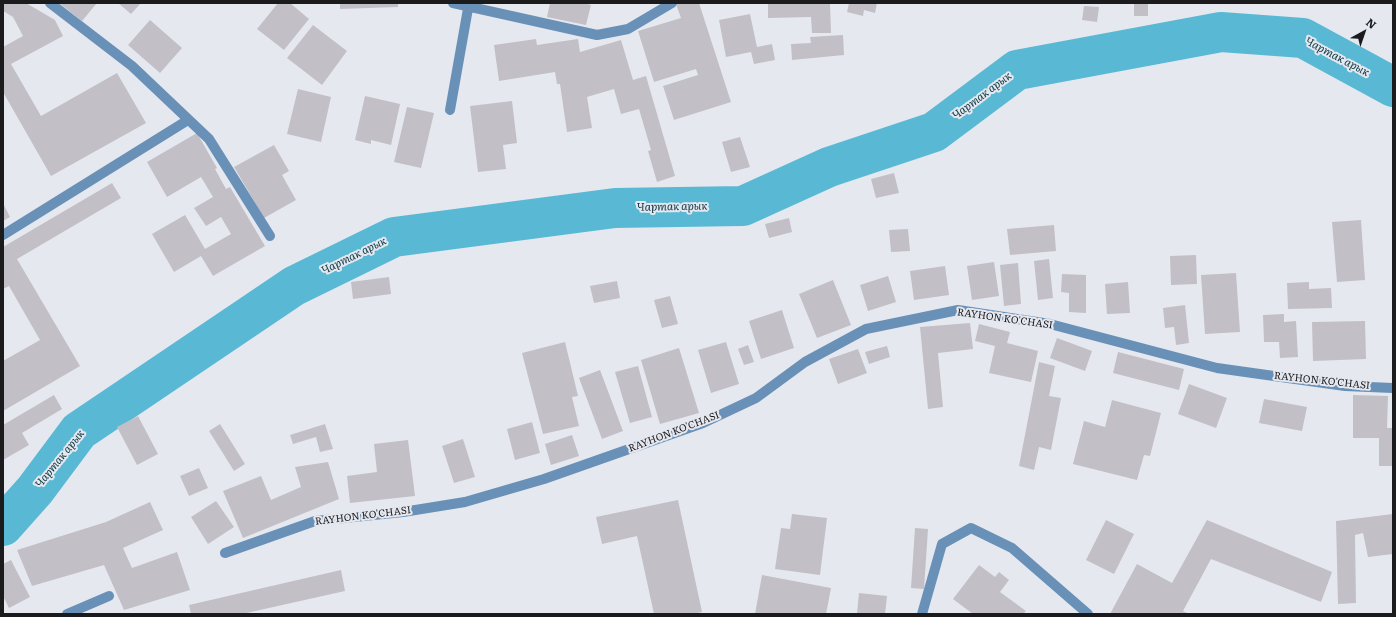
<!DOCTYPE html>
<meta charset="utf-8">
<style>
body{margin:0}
#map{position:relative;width:1396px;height:617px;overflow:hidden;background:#e6e8f0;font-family:Literata,serif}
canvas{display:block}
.frame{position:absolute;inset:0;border:4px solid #1b1b1e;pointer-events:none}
.north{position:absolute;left:1344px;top:12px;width:40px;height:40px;-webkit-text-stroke:3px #e6e8f0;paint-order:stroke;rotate:40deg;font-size:11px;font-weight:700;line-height:16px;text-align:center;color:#1b1b1e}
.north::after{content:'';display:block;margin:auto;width:14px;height:18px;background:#1b1b1e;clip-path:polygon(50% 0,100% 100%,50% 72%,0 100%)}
</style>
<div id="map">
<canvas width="1396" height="617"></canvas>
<div class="frame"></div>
<div class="north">N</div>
</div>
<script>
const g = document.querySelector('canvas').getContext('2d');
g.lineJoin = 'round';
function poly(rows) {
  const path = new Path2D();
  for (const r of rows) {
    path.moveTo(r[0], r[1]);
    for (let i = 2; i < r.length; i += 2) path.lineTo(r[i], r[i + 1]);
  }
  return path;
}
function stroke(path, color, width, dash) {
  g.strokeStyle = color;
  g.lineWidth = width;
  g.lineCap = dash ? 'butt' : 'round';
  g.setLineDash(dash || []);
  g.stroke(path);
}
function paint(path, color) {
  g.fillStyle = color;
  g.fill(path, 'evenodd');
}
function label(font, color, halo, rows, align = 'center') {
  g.font = font + ' Literata,serif';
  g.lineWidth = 4;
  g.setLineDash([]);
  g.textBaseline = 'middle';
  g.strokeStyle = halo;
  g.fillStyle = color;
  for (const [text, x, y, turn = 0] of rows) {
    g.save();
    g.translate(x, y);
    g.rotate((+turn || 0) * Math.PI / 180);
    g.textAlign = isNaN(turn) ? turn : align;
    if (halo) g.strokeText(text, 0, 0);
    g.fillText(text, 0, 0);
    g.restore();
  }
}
stroke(poly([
 [3,526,35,490,79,431,294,286,394,237,615,208,743,206,829,167,934,132,1017,70,1221,32,1303,38,1393,87]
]), '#59b9d4', 40);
paint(poly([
 [3,3,26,3,55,20,63,36,11,64,41,116,117,73,146,123,51,176,3,92,3,47,23,36,13,17,3,11],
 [59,3,97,3,82,21],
 [118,3,141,3,131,14],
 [278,3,290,3,309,19,284,50,257,29],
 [340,3,398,3,398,7,340,9],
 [550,3,583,3,591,5,586,25,547,17],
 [679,3,699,3,731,102,674,120,663,86,698,75,696,69,654,82,638,31,681,18,676,4],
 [768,3,830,3,831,33,812,33,811,17,768,18],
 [849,3,877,3,875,13,864,10,863,16,847,12],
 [1134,3,1148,3,1148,16,1134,16],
 [1084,6,1099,7,1097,22,1082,20],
 [750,14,757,47,772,44,775,60,754,64,751,52,726,57,719,20],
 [150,20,182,48,160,73,128,45],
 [313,25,347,51,322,85,287,58],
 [843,35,844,55,792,60,791,44,811,43,810,37],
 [536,39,537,45,578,39,580,52,621,40,633,80,646,76,675,176,657,182,648,151,651,150,639,109,621,114,614,89,587,97,592,128,567,132,560,84,557,84,555,72,499,81,494,45],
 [298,89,331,97,321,142,287,134],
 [365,96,400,104,391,145,371,140,371,144,355,140],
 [512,101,517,143,503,145,506,169,478,172,470,106],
 [407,107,434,113,421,168,394,162],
 [197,133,217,168,215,169,226,189,230,187,265,246,213,276,201,256,174,272,152,234,185,215,205,249,231,234,221,217,206,226,194,208,213,197,201,177,167,197,147,162],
 [740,137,750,167,731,172,722,142],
 [274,145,289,171,282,175,296,200,264,218,234,167],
 [894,173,899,193,876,198,871,179],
 [112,183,121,198,17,259,80,366,3,411,3,361,40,340,9,286,3,289,3,247],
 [3,203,10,217,3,221],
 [789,218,792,232,769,238,765,224],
 [1361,220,1365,280,1337,282,1332,222],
 [1054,225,1056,251,1010,255,1007,229],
 [908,229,910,251,891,252,889,230],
 [1196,255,1197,284,1171,285,1170,256],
 [1049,259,1053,298,1038,300,1034,261],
 [994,262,999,296,972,300,967,266],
 [1018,263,1021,304,1004,306,1000,265],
 [945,266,949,295,914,300,910,271],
 [1236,273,1240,332,1205,334,1201,275],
 [1062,274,1086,275,1086,313,1069,312,1069,293,1061,292],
 [888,276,896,302,868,311,860,285],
 [389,277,391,294,353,299,351,282],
 [833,280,851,325,817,338,799,294],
 [617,281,620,298,594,303,590,286],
 [1128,282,1130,313,1107,314,1105,284],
 [1309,282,1309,289,1331,288,1332,308,1288,309,1287,283],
 [670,296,678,324,662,328,654,300],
 [1185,305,1189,343,1176,345,1174,327,1165,328,1163,308],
 [782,310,794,348,761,359,749,321],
 [1284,314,1284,322,1296,321,1298,357,1280,358,1279,342,1264,342,1263,315],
 [1365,321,1366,359,1313,361,1312,322],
 [970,323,973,349,938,353,943,407,928,409,920,327],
 [979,324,1010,332,1007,343,1038,351,1031,382,989,373,995,346,975,341],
 [1057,338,1092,351,1085,371,1050,358],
 [565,342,578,396,572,397,579,426,543,434,522,353],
 [726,342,739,384,711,393,698,350],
 [748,345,754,362,744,365,738,349],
 [887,346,890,357,869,364,865,352],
 [679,348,699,413,660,424,641,360],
 [858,349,867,373,838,384,829,359],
 [1118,352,1184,369,1179,390,1113,373],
 [1039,362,1055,366,1049,396,1061,398,1051,450,1039,447,1034,470,1019,466],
 [638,366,652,417,630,423,615,372],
 [600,370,623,431,602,439,579,378],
 [1189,384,1227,398,1216,428,1178,414],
 [54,395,62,409,22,433,29,445,3,460,3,425],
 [1353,395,1388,396,1387,428,1393,428,1393,466,1379,466,1379,438,1353,438],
 [1264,399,1307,407,1302,431,1259,423],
 [1112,400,1161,413,1150,456,1144,455,1137,480,1073,464,1084,421,1105,427],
 [138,416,158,454,137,465,117,427],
 [532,422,540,453,515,460,507,429],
 [220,424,245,464,234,471,209,431],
 [325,424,333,449,320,452,316,437,293,444,290,435],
 [572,435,579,456,551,465,545,444],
 [463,439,475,477,454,483,442,446],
 [408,440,415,496,350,503,347,476,377,472,374,444],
 [328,462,339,499,243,538,223,491,261,476,271,500,301,487,295,467],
 [199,468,208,488,189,496,180,476],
 [678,500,702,612,693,614,654,614,637,536,602,544,596,517],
 [216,501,234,527,208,544,191,517],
 [150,502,163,530,123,548,132,568,177,552,190,590,124,610,104,565,32,586,17,550,106,522],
 [792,514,827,518,820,575,775,569,781,528,790,529],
 [1393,514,1393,554,1368,557,1363,533,1355,535,1356,603,1338,604,1336,521],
 [1106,520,1134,534,1114,574,1086,560],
 [1207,520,1332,572,1321,602,1211,559,1183,611,1189,614,1110,614,1137,564,1172,583],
 [915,528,928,529,924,589,911,588],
 [11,560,30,597,9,608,3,596,3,564],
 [979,565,995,577,999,572,1009,580,1000,592,1026,611,1023,614,973,614,953,599],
 [341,570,345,591,242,614,191,614,189,605],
 [762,575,831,588,826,614,755,614],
 [859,593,887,596,885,614,857,613]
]), '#c2bfc7');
stroke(poly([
 [50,3,132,66,209,139,270,236],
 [453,3,597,35,628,29,672,3],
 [450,110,469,3],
 [3,235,188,120],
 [67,614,109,596]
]), '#6990b6', 10);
stroke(poly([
 [225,553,315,521,403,512,465,502,544,479,703,423,756,398,805,362,866,329,958,310,1050,324,1217,368,1345,386,1393,388],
 [922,614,942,544,971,528,1012,548,1088,614]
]), '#6990b6', 10);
label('10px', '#1b1b1e', '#e6e8f0', [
 ["RAYHON KO'CHASI",1005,319,8],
 ["RAYHON KO'CHASI",1322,381,6],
 ["RAYHON KO'CHASI",674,432,-21],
 ["RAYHON KO'CHASI",363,516,-7]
]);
label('italic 11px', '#0a3844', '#e6e8f0', [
 ["Чартак арык",1337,57,28],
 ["Чартак арык",982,96,-37],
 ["Чартак арык",672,207,-1],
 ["Чартак арык",354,256,-26],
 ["Чартак арык",60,459,-51]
]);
</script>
